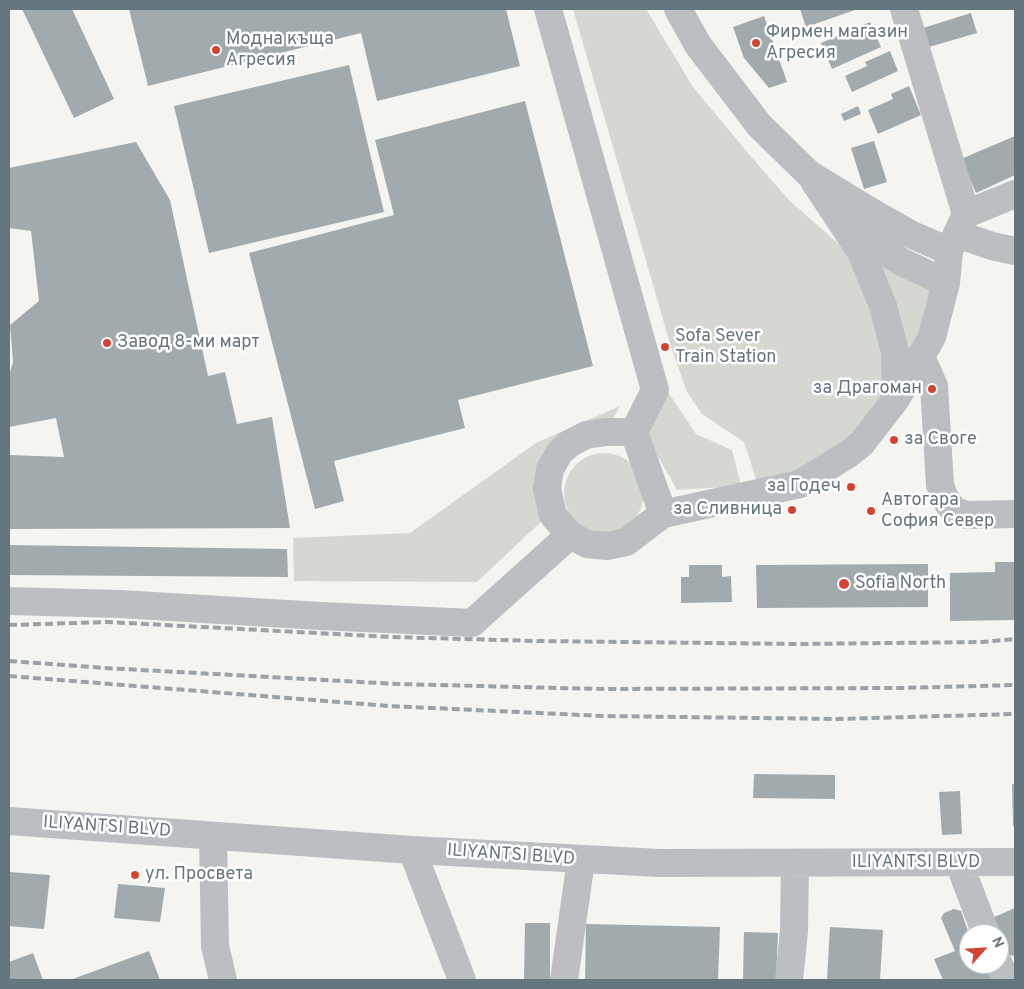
<!DOCTYPE html>
<meta charset="utf-8">
<style>
body{margin:0}
#map{position:relative;width:1024px;height:989px;overflow:hidden;background:#f4f4f0;font-family:Overpass,sans-serif}
canvas{display:block}
.frame{position:absolute;inset:0;border:10px solid #65767f;pointer-events:none}
.north{position:absolute;left:959px;top:924px;width:50px;height:50px;box-sizing:border-box;background:#fff;border:1px solid #c1c8cc;border-radius:50%;rotate:64deg;font-size:14px;font-weight:700;line-height:20px;text-align:center;color:#65767f}
.north::after{content:'';display:block;margin:auto;width:18px;height:22px;background:#d54430;clip-path:polygon(50% 0,100% 100%,50% 72%,0 100%)}
</style>
<div id="map">
<canvas width="1024" height="989"></canvas>
<div class="frame"></div>
<div class="north">N</div>
</div>
<script>
const g = document.querySelector('canvas').getContext('2d');
g.lineJoin = 'round';
function paint(path, color) {
  g.fillStyle = color;
  g.fill(path, 'evenodd');
}
function poly(rows) {
  const path = new Path2D();
  for (const r of rows) {
    if (r.length === 3) {
      path.moveTo(r[0] + r[2], r[1]);
      path.arc(r[0], r[1], r[2], 0, 2 * Math.PI);
      continue;
    }
    path.moveTo(r[0], r[1]);
    for (let i = 2; i < r.length; i += 2) path.lineTo(r[i], r[i + 1]);
  }
  return path;
}
function stroke(path, color, width, dash) {
  g.strokeStyle = color;
  g.lineWidth = width;
  g.lineCap = dash ? 'butt' : 'round';
  g.setLineDash(dash || []);
  g.stroke(path);
}
function label(font, color, halo, rows, align = 'center') {
  g.font = font + ' Overpass,sans-serif';
  g.lineWidth = 5;
  g.setLineDash([]);
  g.textBaseline = 'middle';
  g.strokeStyle = halo;
  g.fillStyle = color;
  for (const [text, x, y, turn = 0] of rows) {
    g.save();
    g.translate(x, y);
    g.rotate((+turn || 0) * Math.PI / 180);
    g.textAlign = isNaN(turn) ? turn : align;
    if (halo) g.strokeText(text, 0, 0);
    g.fillText(text, 0, 0);
    g.restore();
  }
}
paint(poly([
 [573,9,646,9,693,87,753,159,789,200,858,261,875,303,889,387,877,410,828,459,775,481,756,479,744,442,702,414,687,392,671,347],
 [875,258,932,289,923,335,905,367],
 [666,389,696,434,732,450,741,486,677,490,646,435],
 [620,406,610,424,559,445,545,518,477,582,294,581,293,538,410,533,536,443],
 [604,493,40]
]), '#d4d8d0');
paint(poly([
 [22,9,72,9,114,99,74,118],
 [129,9,506,9,520,66,377,101,361,33,148,86],
 [800,9,858,9,806,27],
 [971,13,977,33,929,47,923,28],
 [764,16,787,82,769,88,744,58,733,27],
 [870,22,881,47,832,69,821,43],
 [890,51,898,71,852,92,845,76,867,66,865,62],
 [349,65,384,212,209,253,174,106],
 [909,86,921,115,878,134,868,110,893,99,891,94],
 [525,101,593,366,458,400,465,428,334,461,344,501,315,509,249,253,394,215,375,140],
 [858,106,861,114,844,121,841,114],
 [1015,136,1015,175,976,193,961,159],
 [874,141,887,182,864,189,851,148],
 [136,142,170,200,208,376,225,372,237,424,272,417,290,528,9,529,9,455,64,457,56,418,9,427,9,375,13,362,10,325,39,301,31,231,9,228,9,168],
 [9,545,287,549,288,577,9,575],
 [995,562,1015,562,1015,620,950,621,950,573,995,572],
 [928,564,928,607,757,608,756,565],
 [689,565,722,565,722,577,731,576,732,602,681,603,681,577,689,577],
 [754,774,835,775,835,799,753,798],
 [1012,784,1015,784,1015,826,1013,826],
 [960,791,962,834,942,835,939,792],
 [9,872,50,875,44,929,9,926],
 [118,884,165,888,160,922,114,918],
 [1015,908,1015,956,1009,955,1007,947,1001,946,994,917],
 [954,909,961,911,969,934,969,964,986,964,993,980,943,980,934,959,955,951,941,918,944,913],
 [525,923,550,923,550,980,524,980],
 [586,924,720,927,718,980,585,980],
 [830,927,883,930,880,980,827,980],
 [744,932,778,933,776,980,743,980],
 [149,951,160,980,70,980],
 [33,953,43,980,9,980,9,962]
]), '#a1abae');
stroke(poly([
 [548,9,655,390,634,432,663,514],
 [678,9,698,45,759,125,809,174,873,213,910,234,949,251],
 [814,181,861,252,883,306,895,352,896,399],
 [966,214,1015,194],
 [851,227,866,240,902,262,946,283],
 [957,234,992,246,1015,251],
 [921,357,934,386,940,485,944,496,949,505,957,512,967,515,1015,514],
 [634,432,606,432,586,435,569,444,560,452,550,469,547,489,553,515,570,535,587,544,607,546,626,542,663,514,800,484,850,453,862,443,896,399,932,337,946,283,949,251,966,214,904,9],
 [9,601,120,604,320,616,472,623,570,535],
 [9,821,412,850,660,863,1015,862],
 [213,836,215,946,223,980],
 [412,850,462,980],
 [959,863,986,934],
 [999,964,1006,980],
 [564,980,581,860],
 [789,980,794,931,795,863]
]), '#bbbfc2', 28);
stroke(poly([
 [9,625,108,622,392,637,537,641,799,644,982,642,1015,639],
 [9,661,105,668,398,684,602,689,900,688,1015,685],
 [9,676,389,706,603,716,837,719,1015,714]
]), '#9ba2a6', 4, [8, 4]);
for (const [x, y, r, color] of [
 [756,43,5,"#d54430"],
 [216,50,5,"#d54430"],
 [107,343,5,"#d54430"],
 [665,347,5,"#d54430"],
 [932,389,5,"#d54430"],
 [894,440,5,"#d54430"],
 [851,487,5,"#d54430"],
 [792,510,5,"#d54430"],
 [871,511,5,"#d54430"],
 [844,584,6,"#d54430"],
 [135,875,5,"#d54430"]
]) {
  const dot = new Path2D();
  dot.arc(x, y, r, 0, 2 * Math.PI);
  g.fillStyle = color;
  g.fill(dot);
  stroke(dot, '#fff', 2);
}
label('18px', '#65767f', '#fff', [
 ["Фирмен магазин",766,33],
 ["Агресия",766,54],
 ["Модна къща",226,40],
 ["Агресия",226,61],
 ["Sofa Sever",675,337],
 ["Train Station",675,358],
 ["Завод 8-ми март",117,343],
 ["за Драгоман",922,389,"right"],
 ["за Своге",904,440],
 ["за Годеч",841,487,"right"],
 ["Автогара",881,501],
 ["София Север",881,522],
 ["за Сливница",782,510,"right"],
 ["Sofia North",855,584],
 ["ул. Просвета",145,875]
], 'left');
label('18px', '#65767f', '#fff', [
 ["ILIYANTSI BLVD",107,828,4],
 ["ILIYANTSI BLVD",511,856,4],
 ["ILIYANTSI BLVD",916,863]
]);
</script>
